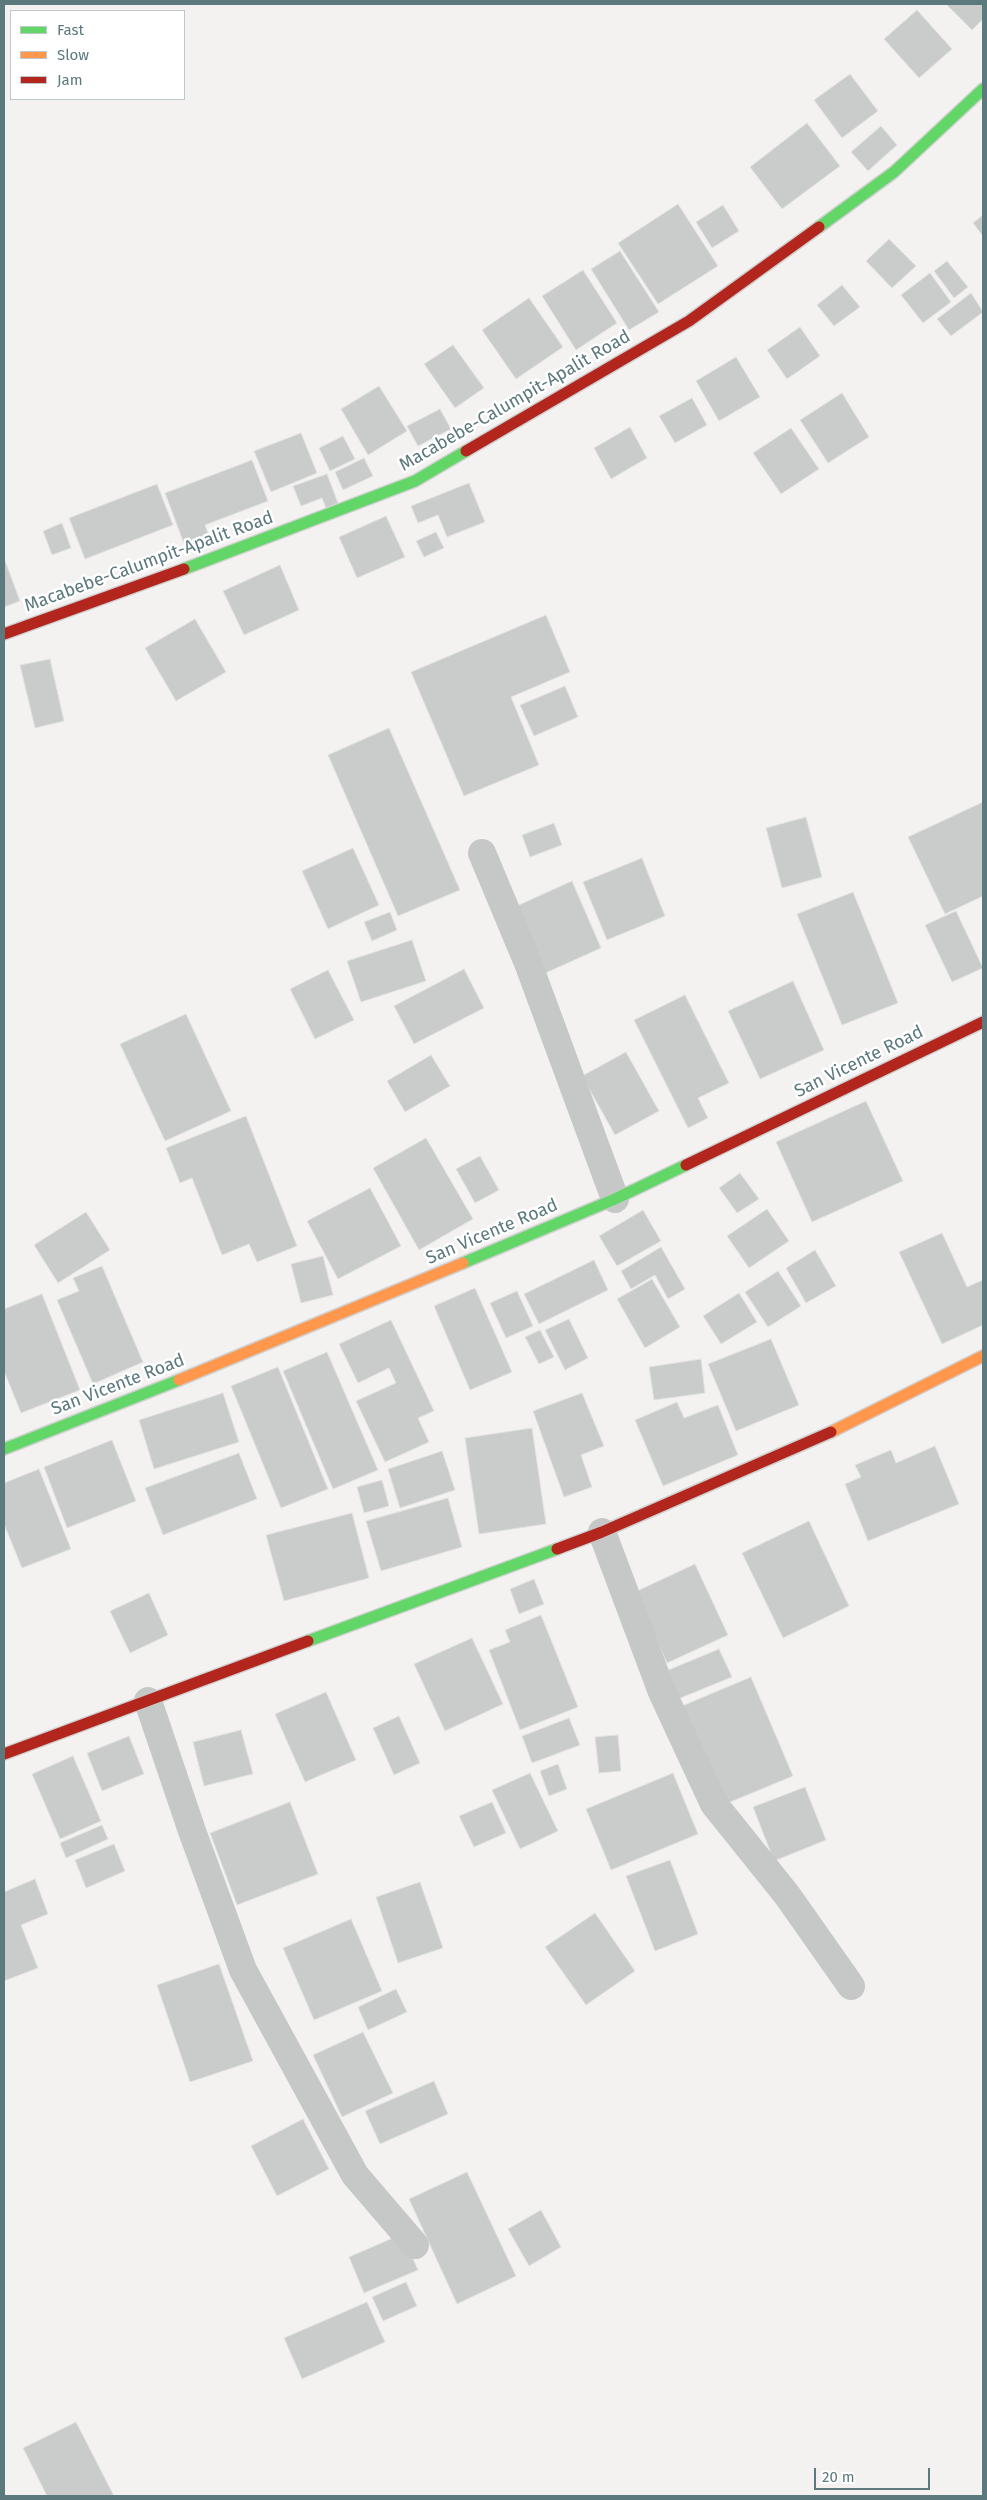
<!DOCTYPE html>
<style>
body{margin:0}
#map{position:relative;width:987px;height:2500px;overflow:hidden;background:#f3f2f0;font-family:"Fira Sans",sans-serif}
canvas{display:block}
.frame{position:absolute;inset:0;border:5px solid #5c797d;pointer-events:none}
.legend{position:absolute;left:10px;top:10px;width:175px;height:90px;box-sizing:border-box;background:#fff;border:1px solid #bec9cb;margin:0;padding:6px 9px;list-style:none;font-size:15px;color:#5c797d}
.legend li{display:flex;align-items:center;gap:10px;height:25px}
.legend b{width:25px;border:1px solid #bec9cb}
.scale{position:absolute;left:814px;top:2468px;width:116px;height:22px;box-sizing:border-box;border:2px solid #5c797d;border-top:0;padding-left:6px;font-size:15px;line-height:18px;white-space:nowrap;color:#5c797d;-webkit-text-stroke:4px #fff;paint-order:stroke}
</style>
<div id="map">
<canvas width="987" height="2500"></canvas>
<div class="frame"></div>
<ul class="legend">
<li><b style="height:6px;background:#63d668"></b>Fast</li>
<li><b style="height:6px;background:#ff974d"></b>Slow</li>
<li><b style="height:6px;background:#b3261e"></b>Jam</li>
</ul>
<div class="scale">20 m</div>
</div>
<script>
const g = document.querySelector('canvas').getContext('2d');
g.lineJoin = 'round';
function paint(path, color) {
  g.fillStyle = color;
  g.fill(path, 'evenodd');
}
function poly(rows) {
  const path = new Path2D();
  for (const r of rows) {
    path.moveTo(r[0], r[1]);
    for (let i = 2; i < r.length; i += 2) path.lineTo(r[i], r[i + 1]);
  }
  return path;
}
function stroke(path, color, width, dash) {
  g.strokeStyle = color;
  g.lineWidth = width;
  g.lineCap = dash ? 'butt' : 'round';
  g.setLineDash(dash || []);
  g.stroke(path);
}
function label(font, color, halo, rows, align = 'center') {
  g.font = font + ' "Fira Sans",sans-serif';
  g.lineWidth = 5;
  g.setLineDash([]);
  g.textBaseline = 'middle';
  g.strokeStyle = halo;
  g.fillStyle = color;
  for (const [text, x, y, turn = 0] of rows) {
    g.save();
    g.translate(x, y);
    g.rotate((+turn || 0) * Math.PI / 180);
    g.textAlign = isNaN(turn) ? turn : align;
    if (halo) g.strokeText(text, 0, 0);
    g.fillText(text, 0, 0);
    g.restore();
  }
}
const building = poly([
 [946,4,983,4,983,19,972,30,946,4],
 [917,10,952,49,919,78,884,39,917,10],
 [850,74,878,111,842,138,814,100,850,74],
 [807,123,840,166,782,209,750,167,807,123],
 [881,126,897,145,868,171,851,152,881,126],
 [678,204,718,266,658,304,618,243,678,204],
 [723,205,739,231,712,248,696,222,723,205],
 [983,215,983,236,973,223,983,215],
 [889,239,916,266,892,288,866,261,889,239],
 [620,251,659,312,629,330,591,269,620,251],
 [947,261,968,287,954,298,934,271,947,261],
 [583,270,617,323,576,350,542,296,583,270],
 [930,273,951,302,923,323,901,295,930,273],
 [842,285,860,307,834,326,817,305,842,285],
 [971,293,983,312,951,336,937,319,971,293],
 [529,298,563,347,516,379,482,330,529,298],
 [800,327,820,356,787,379,767,350,800,327],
 [453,345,484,388,455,408,424,364,453,345],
 [736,357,760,397,719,421,696,381,736,357],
 [379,386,407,431,368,455,341,409,379,386],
 [842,393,869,437,828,463,800,420,842,393],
 [692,398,707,425,675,443,659,416,692,398],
 [440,409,451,429,418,446,407,426,440,409],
 [630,427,647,458,611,479,594,448,630,427],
 [791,428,819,469,781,494,753,453,791,428],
 [301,433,317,473,271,492,254,451,301,433],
 [343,436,355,459,330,471,319,448,343,436],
 [364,458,373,476,343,490,335,472,364,458],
 [252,460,268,501,205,525,210,539,186,549,165,493,252,460],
 [327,474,338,503,326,508,322,498,301,506,293,486,327,474],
 [469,483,485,522,447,537,438,515,418,523,411,506,469,483],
 [157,484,173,525,85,559,69,518,157,484],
 [386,516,405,557,357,578,339,537,386,516],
 [62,523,71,548,52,555,43,531,62,523],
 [436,532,444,548,424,557,416,541,436,532],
 [4,558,20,601,4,607,4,558],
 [280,565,299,610,244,635,223,591,280,565],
 [546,615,570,672,511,697,539,765,464,796,411,672,546,615],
 [195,619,226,672,176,701,145,648,195,619],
 [50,659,64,721,35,728,20,665,50,659],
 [565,686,578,717,534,736,520,705,565,686],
 [389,728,460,890,398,916,328,755,389,728],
 [983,802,983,896,945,914,908,837,983,802],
 [806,817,822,877,782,888,766,828,806,817],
 [554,823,562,845,530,857,522,835,554,823],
 [353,848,379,905,328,929,302,871,353,848],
 [642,858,665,916,607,940,583,882,642,858],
 [572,881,601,948,541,975,510,909,572,881],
 [853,892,898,1003,842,1025,797,914,853,892],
 [956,911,983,968,952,982,925,925,956,911],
 [390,912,397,930,372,941,364,922,390,912],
 [412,940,426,981,361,1002,347,961,412,940],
 [464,969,484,1008,414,1044,394,1006,464,969],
 [328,970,354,1020,315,1039,290,989,328,970],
 [793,981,824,1050,760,1079,728,1011,793,981],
 [685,995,729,1083,698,1098,708,1118,688,1128,634,1020,685,995],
 [186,1014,231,1111,165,1141,120,1044,186,1014],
 [626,1052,659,1111,615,1135,582,1076,626,1052],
 [431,1055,450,1086,405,1112,387,1081,431,1055],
 [866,1101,903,1181,812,1222,776,1142,866,1101],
 [246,1116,297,1246,257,1262,249,1244,222,1255,192,1178,180,1183,166,1148,246,1116],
 [426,1138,473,1219,419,1250,373,1168,426,1138],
 [480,1156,499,1190,475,1203,456,1169,480,1156],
 [740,1173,759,1199,737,1213,719,1188,740,1173],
 [370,1188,401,1246,338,1279,307,1221,370,1188],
 [767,1209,789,1241,749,1268,727,1236,767,1209],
 [643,1210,661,1241,617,1266,599,1236,643,1210],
 [86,1212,110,1250,58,1283,34,1245,86,1212],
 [942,1233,967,1287,983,1280,983,1325,942,1344,899,1252,942,1233],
 [661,1247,685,1289,668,1299,655,1275,631,1289,621,1271,661,1247],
 [815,1250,836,1286,806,1303,786,1268,815,1250],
 [323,1256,333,1295,301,1303,291,1264,323,1256],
 [594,1260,608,1290,539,1324,524,1294,594,1260],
 [102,1266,143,1362,93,1384,57,1300,79,1291,73,1278,102,1266],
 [778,1271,801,1306,768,1327,745,1292,778,1271],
 [652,1279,680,1327,645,1348,617,1299,652,1279],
 [475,1288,512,1372,470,1390,434,1306,475,1288],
 [517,1291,533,1326,506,1338,490,1303,517,1291],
 [739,1293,757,1322,721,1344,703,1316,739,1293],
 [42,1294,80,1390,21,1413,4,1371,4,1309,42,1294],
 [569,1319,588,1358,565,1370,545,1330,569,1319],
 [391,1320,434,1411,418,1418,429,1442,385,1462,356,1401,396,1383,389,1368,358,1383,339,1344,391,1320],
 [540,1330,554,1357,539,1364,525,1337,540,1330],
 [771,1339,799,1405,736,1431,708,1364,771,1339],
 [327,1352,378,1470,333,1489,283,1371,327,1352],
 [701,1359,705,1393,654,1400,649,1367,701,1359],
 [278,1367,328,1489,281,1508,231,1386,278,1367],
 [223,1393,239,1442,154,1469,139,1420,223,1393],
 [582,1393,604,1446,581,1455,592,1487,564,1497,533,1411,582,1393],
 [677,1402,684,1418,718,1405,738,1455,663,1486,635,1420,677,1402],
 [532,1428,546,1524,479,1534,465,1438,532,1428],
 [112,1440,136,1501,67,1528,44,1467,112,1440],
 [935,1446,959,1504,868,1541,845,1484,861,1477,855,1465,891,1450,896,1463,935,1446],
 [442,1451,455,1490,400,1508,388,1469,442,1451],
 [239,1453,257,1499,163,1535,145,1488,239,1453],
 [39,1469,71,1549,22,1568,4,1524,4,1483,39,1469],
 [382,1480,389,1506,364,1513,357,1487,382,1480],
 [448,1498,462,1547,381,1571,366,1521,448,1498],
 [352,1513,369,1578,284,1601,266,1535,352,1513],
 [809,1521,849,1606,783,1638,742,1553,809,1521],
 [695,1564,728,1635,667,1663,635,1592,695,1564],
 [534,1579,544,1604,519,1614,510,1589,534,1579],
 [149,1593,168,1635,130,1653,110,1611,149,1593],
 [541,1615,578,1707,520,1730,489,1650,510,1642,505,1630,541,1615],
 [472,1638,503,1704,445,1731,414,1664,472,1638],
 [719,1649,732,1677,678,1699,666,1671,719,1649],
 [751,1677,793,1776,723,1805,682,1706,751,1677],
 [326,1692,356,1760,305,1782,275,1714,326,1692],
 [399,1716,420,1763,394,1775,373,1728,399,1716],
 [569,1718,580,1745,532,1763,522,1736,569,1718],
 [241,1730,253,1774,204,1786,193,1742,241,1730],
 [618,1735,621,1771,599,1773,595,1737,618,1735],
 [129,1736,144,1774,102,1791,87,1753,129,1736],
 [73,1756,101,1821,60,1839,32,1774,73,1756],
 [558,1764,567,1789,549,1796,540,1771,558,1764],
 [530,1773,558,1831,520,1849,492,1790,530,1773],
 [673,1773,698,1834,611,1870,586,1809,673,1773],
 [805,1787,826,1840,774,1861,753,1807,805,1787],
 [290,1802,318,1874,237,1905,210,1833,290,1802],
 [492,1802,506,1833,474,1847,459,1816,492,1802],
 [102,1825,108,1839,66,1858,60,1843,102,1825],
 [114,1844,125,1871,86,1888,75,1860,114,1844],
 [670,1860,698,1934,655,1951,626,1876,670,1860],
 [35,1879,48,1914,21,1925,38,1968,4,1981,4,1892,35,1879],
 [420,1882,443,1948,398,1963,376,1897,420,1882],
 [595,1913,635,1971,586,2005,545,1947,595,1913],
 [351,1919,382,1991,314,2020,283,1948,351,1919],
 [219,1964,253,2061,190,2082,157,1985,219,1964],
 [396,1989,407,2012,368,2030,358,2007,396,1989],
 [363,2032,393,2093,342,2117,313,2055,363,2032],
 [434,2081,448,2114,380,2144,365,2111,434,2081],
 [303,2119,329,2169,277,2196,251,2146,303,2119],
 [467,2172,516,2276,457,2304,409,2199,467,2172],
 [541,2210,561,2247,529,2266,508,2229,541,2210],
 [402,2234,418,2270,364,2293,349,2257,402,2234],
 [406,2282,417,2306,383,2321,372,2297,406,2282],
 [367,2302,385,2342,302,2379,284,2338,367,2302],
 [76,2422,114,2496,47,2496,23,2448,76,2422]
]);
paint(building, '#c9cccb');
stroke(building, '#e2e2e0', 1);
const fast = poly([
 [819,227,894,172,983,89],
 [184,569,415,481,466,451],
 [463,1263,615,1199,686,1165],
 [4,1449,179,1380],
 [308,1641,557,1549]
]);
const slow = poly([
 [179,1380,463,1263],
 [831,1432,983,1356]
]);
const jam = poly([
 [466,451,689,321,819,227],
 [4,634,184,569],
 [686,1165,983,1022],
 [557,1549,602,1532,831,1432],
 [4,1754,308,1641]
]);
stroke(fast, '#cfd0d0', 14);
stroke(slow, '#cfd0d0', 14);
stroke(jam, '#cfd0d0', 14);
stroke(poly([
 [482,853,528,963,615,1199],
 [602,1532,662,1692,714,1804,787,1895,851,1986],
 [148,1701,192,1831,243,1970,355,2175,415,2245]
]), '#c6c8c8', 28);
stroke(fast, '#63d668', 11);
stroke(slow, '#ff974d', 11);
stroke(jam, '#b3261e', 11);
label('18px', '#5c797d', '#fff', [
 ["Macabebe-Calumpit-Apalit Road",515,401,-30],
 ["Macabebe-Calumpit-Apalit Road",149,562,-20],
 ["San Vicente Road",859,1062,-26],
 ["San Vicente Road",492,1232,-23],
 ["San Vicente Road",118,1385,-21]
]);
</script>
